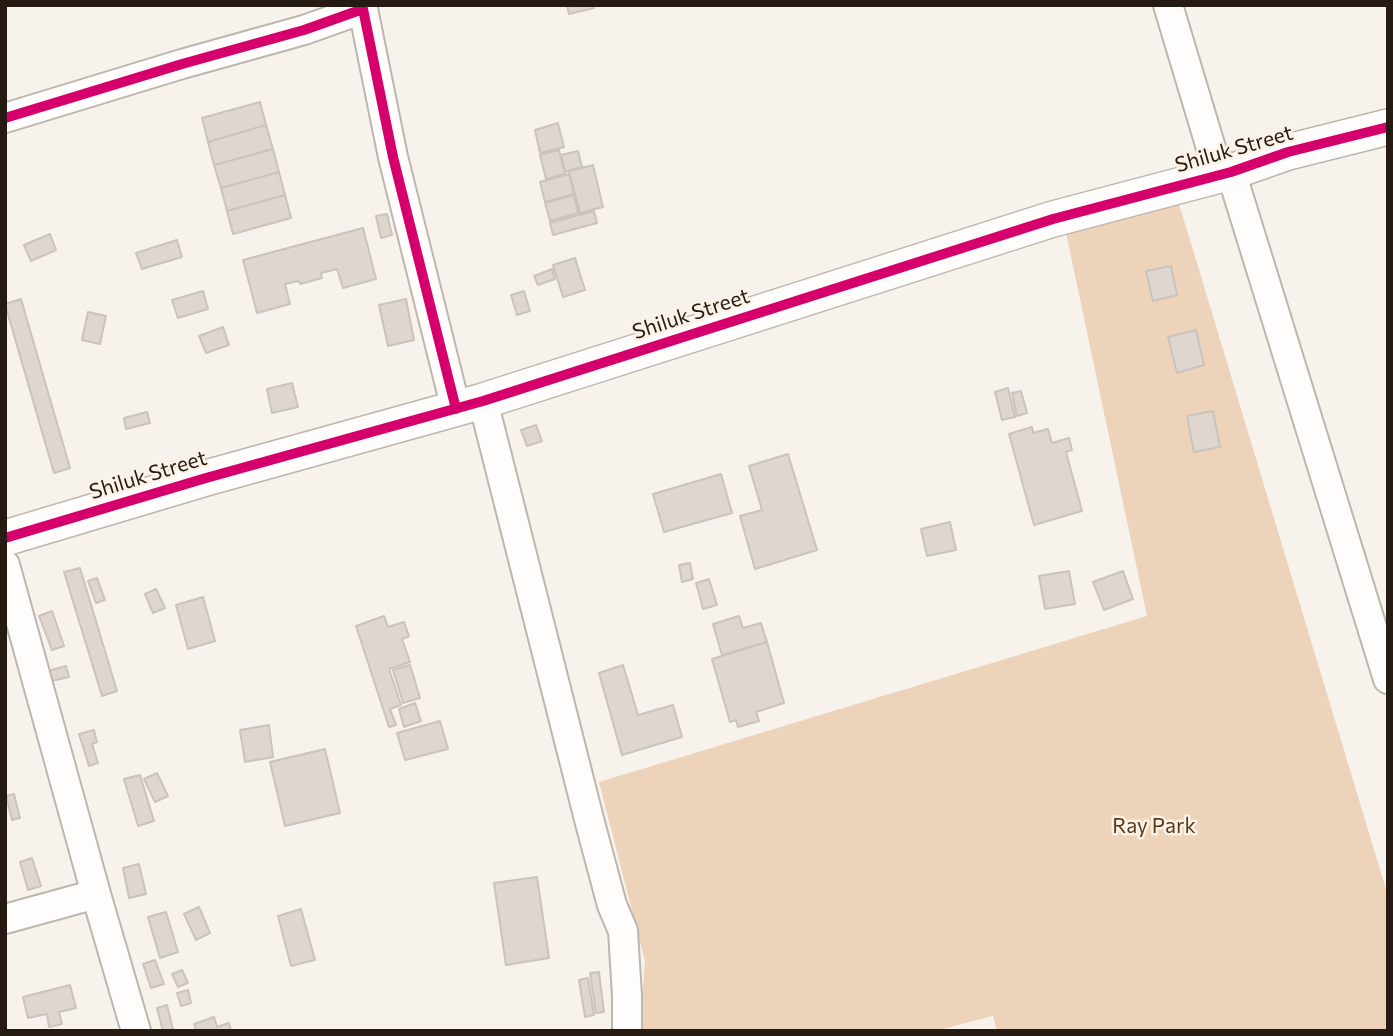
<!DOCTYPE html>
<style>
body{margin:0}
#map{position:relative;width:1393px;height:1036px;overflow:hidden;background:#f8f2ec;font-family:Commissioner,sans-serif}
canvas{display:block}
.frame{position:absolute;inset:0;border:7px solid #251b12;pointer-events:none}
</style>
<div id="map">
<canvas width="1393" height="1036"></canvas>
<div class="frame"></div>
</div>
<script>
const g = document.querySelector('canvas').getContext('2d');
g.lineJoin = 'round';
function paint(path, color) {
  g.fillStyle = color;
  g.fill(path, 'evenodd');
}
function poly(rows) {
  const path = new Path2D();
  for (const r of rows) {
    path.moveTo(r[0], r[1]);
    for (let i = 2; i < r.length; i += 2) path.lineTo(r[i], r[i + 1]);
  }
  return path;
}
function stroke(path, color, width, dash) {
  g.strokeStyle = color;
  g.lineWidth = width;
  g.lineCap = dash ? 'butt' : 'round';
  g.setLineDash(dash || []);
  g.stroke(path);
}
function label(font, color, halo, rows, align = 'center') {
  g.font = font + ' Commissioner,sans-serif';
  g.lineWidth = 5;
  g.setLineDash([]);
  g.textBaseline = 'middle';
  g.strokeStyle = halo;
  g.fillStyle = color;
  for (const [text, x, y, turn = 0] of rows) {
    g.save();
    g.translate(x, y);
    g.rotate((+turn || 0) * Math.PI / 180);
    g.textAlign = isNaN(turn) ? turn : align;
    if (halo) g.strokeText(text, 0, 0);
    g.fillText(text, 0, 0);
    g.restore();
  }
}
paint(poly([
 [1177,197,1388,896,1388,1031,997,1031,993,1016,935,1031,640,1031,645,961,599,782,1147,616,1065,228]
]), '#ecd3ba');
const building = poly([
 [567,5,593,5,594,8,569,14,567,5],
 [260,102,266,125,208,142,202,118,260,102],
 [558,123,564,147,540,153,535,130,558,123],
 [266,125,273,149,214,165,208,142,266,125],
 [273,149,279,172,221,188,214,165,273,149],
 [559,150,565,174,546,179,540,155,559,150],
 [578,151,582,167,565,172,561,155,578,151],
 [593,165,603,207,580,213,569,171,593,165],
 [279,172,285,195,227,211,221,188,279,172],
 [569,174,574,194,545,202,540,182,569,174],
 [285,195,291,218,233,234,227,211,285,195],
 [574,195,578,213,550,221,545,203,574,195],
 [594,211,597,223,553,235,550,223,594,211],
 [387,214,392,235,381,238,376,216,387,214],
 [363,228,376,279,343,288,337,269,321,273,322,278,300,284,299,281,285,284,290,304,257,313,243,260,363,228],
 [50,234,56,250,31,261,24,245,50,234],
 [177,240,182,257,142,269,136,253,177,240],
 [575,258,585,290,563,297,553,265,575,258],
 [1171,266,1177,295,1153,301,1146,271,1171,266],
 [552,269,555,279,538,285,534,276,552,269],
 [203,291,208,309,178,318,172,300,203,291],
 [524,291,530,311,517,315,511,295,524,291],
 [21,299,70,468,54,473,5,304,21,299],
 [406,299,414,340,388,346,379,305,406,299],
 [88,312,106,316,100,344,82,340,88,312],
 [223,327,229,345,206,353,199,336,223,327],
 [1196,330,1204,365,1177,373,1168,337,1196,330],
 [292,383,298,407,272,413,267,389,292,383],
 [1008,388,1015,417,1002,420,995,392,1008,388],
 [1021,391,1027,413,1017,416,1012,393,1021,391],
 [1213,411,1220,447,1194,452,1187,416,1213,411],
 [147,412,150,423,126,429,124,418,147,412],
 [536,425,542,441,527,446,521,430,536,425],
 [1032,427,1033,433,1048,429,1052,443,1069,438,1072,450,1066,452,1082,511,1034,525,1009,434,1032,427],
 [788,454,817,550,755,569,740,516,762,510,749,466,788,454],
 [721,474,732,513,664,532,653,494,721,474],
 [950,522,956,550,927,556,921,529,950,522],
 [690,563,693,579,682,582,679,565,690,563],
 [80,568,117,691,102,696,64,572,80,568],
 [1069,571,1075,604,1045,609,1039,576,1069,571],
 [1123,571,1133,599,1104,610,1093,582,1123,571],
 [97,578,105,600,96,603,88,581,97,578],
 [709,579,717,605,703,609,696,583,709,579],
 [156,589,165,608,153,613,145,594,156,589],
 [203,597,215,641,188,649,176,605,203,597],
 [52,611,64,646,52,650,39,616,52,611],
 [384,616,388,627,404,622,409,636,402,639,410,662,389,669,401,705,390,709,396,725,389,727,356,626,384,616],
 [739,616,743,628,761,623,767,642,722,655,713,624,739,616],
 [767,642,784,703,756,712,759,721,738,727,736,720,730,722,712,659,767,642],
 [410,665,420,698,403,703,393,670,410,665],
 [623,665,638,715,673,705,682,737,622,755,599,673,623,665],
 [66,666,69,677,51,681,48,671,66,666],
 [415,703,421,721,404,727,399,709,415,703],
 [440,721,448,749,405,760,397,733,440,721],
 [269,725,273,757,245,762,240,730,269,725],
 [94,730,97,742,92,744,98,763,89,766,79,734,94,730],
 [325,749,340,813,285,826,270,762,325,749],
 [157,773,168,796,155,802,144,779,157,773],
 [140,775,154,821,138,826,124,779,140,775],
 [14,794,20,818,12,820,6,796,14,794],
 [32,858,41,886,28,890,20,862,32,858],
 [139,864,146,894,129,898,123,868,139,864],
 [537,877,549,958,506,965,494,883,537,877],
 [199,907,210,933,196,940,184,914,199,907],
 [301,909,315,960,291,966,278,916,301,909],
 [166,912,178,952,160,958,148,917,166,912],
 [155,960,164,984,151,988,143,964,155,960],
 [182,970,188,983,178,987,172,974,182,970],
 [599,972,604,1012,596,1013,590,973,599,972],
 [588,978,594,1015,585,1017,579,980,588,978],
 [70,985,76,1008,59,1012,62,1024,49,1027,47,1014,28,1018,23,997,70,985],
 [188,990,191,1003,181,1006,177,993,188,990],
 [167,1005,173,1029,163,1031,157,1008,167,1005],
 [214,1017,217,1027,229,1023,231,1031,197,1031,194,1024,214,1017]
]);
paint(building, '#ded6cf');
stroke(building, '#cbc3bc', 2);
const minor = poly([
 [1168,5,1214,158,1231,172,1388,679],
 [5,118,182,64,304,30,363,9,393,157,456,409],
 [483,401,590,823,612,905,623,931,627,996,627,1031],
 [5,565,96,894,136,1031],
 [5,919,96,894]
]);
const tertiary = poly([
 [5,538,206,478,483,401,1053,219,1231,172,1288,152,1388,127]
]);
stroke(minor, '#bdb6ae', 32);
stroke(tertiary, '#bdb6ae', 38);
stroke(minor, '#fefdfc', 28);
stroke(tertiary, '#fefdfc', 35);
stroke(poly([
 [5,118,182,64,304,30,363,9,393,157,456,409],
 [5,538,206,478,483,401,1053,219,1231,172,1288,152,1388,127]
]), '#d6006c', 10);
label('21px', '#251b12', '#fdf2e7', [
 ["Shiluk Street",1234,149,-16],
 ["Shiluk Street",691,314,-18],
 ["Shiluk Street",148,475,-17]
]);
label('21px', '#593a16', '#fdf2e7', [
 ["Ray Park",1154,826]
]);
</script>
